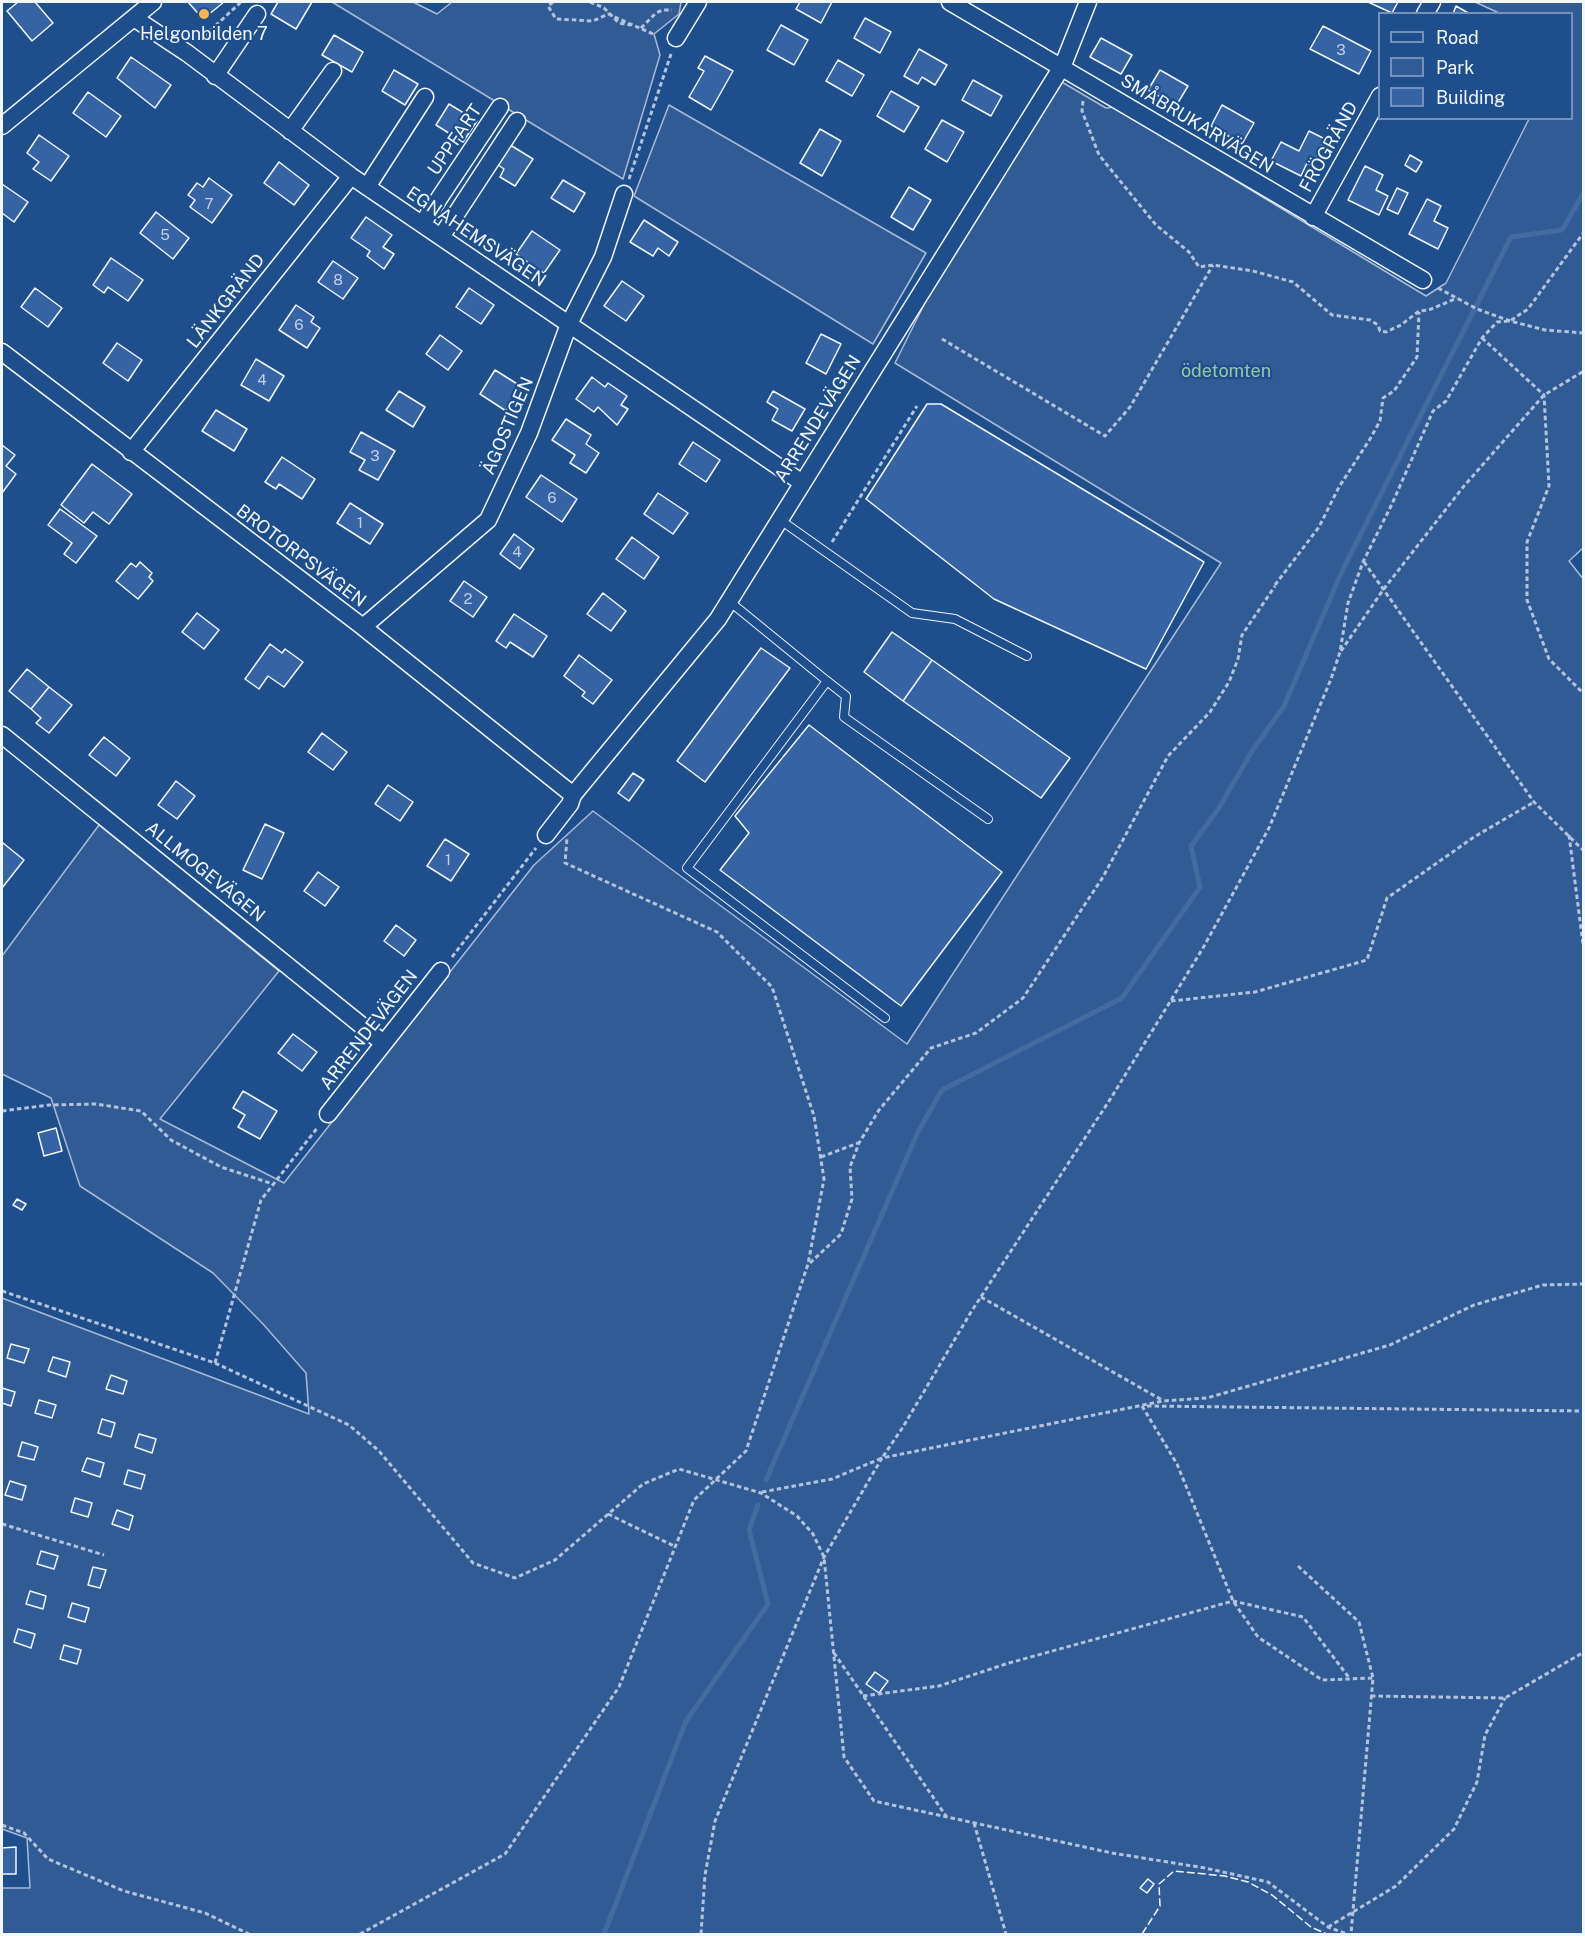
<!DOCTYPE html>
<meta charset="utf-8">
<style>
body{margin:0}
#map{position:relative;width:1585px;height:1936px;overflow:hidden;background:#1f4e8c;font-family:"Public Sans",sans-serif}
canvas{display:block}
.frame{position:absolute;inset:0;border:3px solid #f2f6ff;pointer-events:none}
.legend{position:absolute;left:1378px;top:12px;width:195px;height:108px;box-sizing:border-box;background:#1f4e8c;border:2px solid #7391ba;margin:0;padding:8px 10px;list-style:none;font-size:18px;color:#f2f6ff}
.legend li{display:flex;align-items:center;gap:12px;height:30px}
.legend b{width:30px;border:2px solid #7391ba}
</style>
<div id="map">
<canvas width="1585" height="1936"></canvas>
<div class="frame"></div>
<ul class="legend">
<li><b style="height:8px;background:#1f4e8c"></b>Road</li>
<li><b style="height:16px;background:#305b95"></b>Park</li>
<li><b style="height:16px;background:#3563a3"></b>Building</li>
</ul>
</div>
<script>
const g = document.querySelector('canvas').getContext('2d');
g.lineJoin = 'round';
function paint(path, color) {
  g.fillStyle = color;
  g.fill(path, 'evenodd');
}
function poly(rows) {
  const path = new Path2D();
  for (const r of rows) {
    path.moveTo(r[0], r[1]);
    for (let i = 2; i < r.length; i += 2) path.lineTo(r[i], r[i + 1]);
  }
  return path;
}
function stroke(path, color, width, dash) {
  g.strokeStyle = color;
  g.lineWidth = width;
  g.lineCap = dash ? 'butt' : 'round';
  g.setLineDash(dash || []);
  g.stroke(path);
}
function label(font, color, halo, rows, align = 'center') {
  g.font = font + ' "Public Sans",sans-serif';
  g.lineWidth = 4.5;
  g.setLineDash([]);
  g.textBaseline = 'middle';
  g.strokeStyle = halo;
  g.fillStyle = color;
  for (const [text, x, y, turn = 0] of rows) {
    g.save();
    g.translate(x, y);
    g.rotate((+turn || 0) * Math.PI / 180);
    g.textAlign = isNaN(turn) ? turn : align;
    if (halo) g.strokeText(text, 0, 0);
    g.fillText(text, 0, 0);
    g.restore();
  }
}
const green = poly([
 [332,2,413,2,437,14,452,2,681,2,679,14,654,34,660,55,623,179,332,2],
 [1475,2,1583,2,1584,547,1569,561,1584,580,1583,1934,2,1934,2,1888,30,1888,27,1838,2,1829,2,1298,309,1414,306,1373,263,1324,213,1273,80,1186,51,1098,2,1074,2,956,99,825,279,971,160,1119,284,1183,534,865,593,811,907,1044,1221,563,895,363,969,214,1055,78,1106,108,1114,107,1426,296,1446,283,1529,119,1572,118,1572,14,1499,13,1475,2],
 [669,105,926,253,873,344,634,196,669,105]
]);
paint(green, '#305b95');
stroke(green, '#a8bbd7', 1.5);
stroke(poly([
 [766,1480,918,1132,942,1090,1122,998,1200,887,1191,846,1219,808,1252,751,1284,706,1343,569,1511,237,1562,230,1584,192],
 [604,1934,686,1721,768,1604,749,1530,758,1505]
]), '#446ba0', 5);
const building = poly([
 [18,2,35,2,53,23,32,41,7,11,18,2],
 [188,2,224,2,203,19,188,2],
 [278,2,312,2,296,29,271,14,278,2],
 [800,2,832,2,821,23,796,9,800,2],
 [1368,2,1398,2,1392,13,1368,2],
 [1456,6,1470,14,1453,14,1456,6],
 [865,18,891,32,880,53,854,38,865,18],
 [781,25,808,40,794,65,767,50,781,25],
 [1323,26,1371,51,1359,74,1310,49,1323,26],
 [334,35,363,52,352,72,322,55,334,35],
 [1101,38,1132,55,1121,74,1090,57,1101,38],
 [919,49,947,65,935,85,922,77,918,84,904,76,919,49],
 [705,56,733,71,711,110,689,97,704,71,698,68,705,56],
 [131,57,171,85,155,108,117,78,131,57],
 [838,60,864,75,852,96,826,81,838,60],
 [394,70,418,84,405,105,382,91,394,70],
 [1160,70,1188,86,1176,106,1148,90,1160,70],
 [973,80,1002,96,991,116,962,100,973,80],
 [891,91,919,107,904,132,877,116,891,91],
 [88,92,121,116,106,137,73,113,88,92],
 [449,104,477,121,463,142,436,125,449,104],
 [1222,105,1254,123,1242,144,1211,126,1222,105],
 [942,120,964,132,947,162,925,149,942,120],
 [820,129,841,141,822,176,800,163,820,129],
 [1309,131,1325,139,1312,166,1307,163,1301,176,1271,161,1281,142,1299,151,1309,131],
 [39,135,69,156,51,181,33,169,39,162,27,153,39,135],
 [507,143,533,159,515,186,500,177,504,169,494,162,507,143],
 [1410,155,1422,162,1416,172,1405,165,1410,155],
 [279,162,309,185,294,205,264,183,279,162],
 [1365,166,1383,175,1376,190,1388,196,1379,215,1348,200,1365,166],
 [209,178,232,195,212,223,190,207,195,200,188,195,197,183,203,187,209,178],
 [563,180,585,193,574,212,551,198,563,180],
 [2,184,28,202,14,222,2,213,2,184],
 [909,187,931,200,913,230,891,217,909,187],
 [1397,188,1408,193,1398,214,1387,209,1397,188],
 [1427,199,1441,206,1434,221,1448,228,1438,249,1409,234,1427,199],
 [156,212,189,238,173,259,140,233,156,212],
 [366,217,392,235,383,247,394,254,384,269,367,256,370,251,351,238,366,217],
 [644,220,678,242,669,256,658,248,653,256,630,242,644,220],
 [532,231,560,250,544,273,516,254,532,231],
 [111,258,143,280,128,301,108,287,104,293,93,285,111,258],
 [333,261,358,278,343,299,318,282,333,261],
 [622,281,644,296,626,321,604,306,622,281],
 [35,288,62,308,48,327,21,307,35,288],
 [469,288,494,305,481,324,456,307,469,288],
 [296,305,314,317,311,322,320,328,307,348,279,330,296,305],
 [821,334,841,344,826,374,806,363,821,334],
 [440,335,462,351,448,370,426,354,440,335],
 [117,343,142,360,128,381,103,363,117,343],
 [256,359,284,376,269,401,241,385,256,359],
 [495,370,522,387,506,411,480,394,495,370],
 [592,377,605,387,608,383,627,396,621,405,628,409,617,425,598,407,594,412,576,399,592,377],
 [399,391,425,407,413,427,386,410,399,391],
 [773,391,805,409,792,431,772,420,778,409,767,402,773,391],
 [927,404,941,404,1204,562,1146,669,994,599,866,499,927,404],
 [216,410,247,429,234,451,202,431,216,410],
 [566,419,591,435,586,444,599,453,586,473,570,463,575,455,552,440,566,419],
 [361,432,395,451,378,480,359,470,365,460,350,452,361,432],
 [693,442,720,460,706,482,679,464,693,442],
 [2,445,15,455,6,466,16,474,2,493,2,445],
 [282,457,315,479,302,499,279,484,276,489,265,482,282,457],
 [92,464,132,494,109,524,93,512,84,523,61,505,92,464],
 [541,475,577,499,562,522,526,497,541,475],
 [658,493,688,513,673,534,644,514,658,493],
 [350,503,383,524,370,544,337,523,350,503],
 [60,509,97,536,76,563,64,554,72,543,48,525,60,509],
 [514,534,534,549,520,569,500,554,514,534],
 [632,537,659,557,644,579,616,559,632,537],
 [140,562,152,573,149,577,153,581,138,599,116,581,131,563,136,567,140,562],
 [464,581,487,597,473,617,450,601,464,581],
 [603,593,626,611,611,631,587,614,603,593],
 [197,613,219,630,204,649,182,632,197,613],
 [514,614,547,636,533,657,510,642,506,648,496,641,514,614],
 [892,632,932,660,903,701,864,672,892,632],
 [270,644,282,653,285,649,303,662,284,687,268,676,259,689,245,679,270,644],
 [761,648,790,668,705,782,677,761,761,648],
 [579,655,612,680,593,704,582,696,585,692,564,676,579,655],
 [932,660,1070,758,1041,798,903,701,932,660],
 [27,669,49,687,31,709,9,691,27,669],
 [49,687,72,705,49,733,36,723,41,718,31,709,49,687],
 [809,725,1002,872,901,1006,720,870,749,833,735,816,809,725],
 [322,733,347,752,333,770,308,752,322,733],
 [104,737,130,758,116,776,89,755,104,737],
 [633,773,644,780,629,801,618,793,633,773],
 [176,781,195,796,177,819,158,805,176,781],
 [388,785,413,802,400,821,375,804,388,785],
 [265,824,284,833,262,879,243,870,265,824],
 [445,839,469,854,451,881,427,866,445,839],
 [3,843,24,860,2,888,2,845,3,843],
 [318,872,339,887,325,906,304,891,318,872],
 [396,925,416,940,404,956,384,941,396,925],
 [293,1034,317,1052,302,1071,278,1053,293,1034],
 [243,1091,277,1111,260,1139,238,1127,245,1115,233,1108,243,1091],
 [56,1128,62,1151,44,1156,38,1133,56,1128],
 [17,1199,26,1204,22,1210,13,1205,17,1199],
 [11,1344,29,1349,24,1363,7,1358,11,1344],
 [53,1357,70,1362,66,1377,48,1371,53,1357],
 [111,1375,127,1381,123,1394,106,1389,111,1375],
 [2,1388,15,1392,11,1406,2,1403,2,1388],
 [39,1400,56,1405,52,1418,35,1413,39,1400],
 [102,1419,115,1423,111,1437,98,1433,102,1419],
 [139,1434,156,1439,152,1453,135,1447,139,1434],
 [22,1442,38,1447,34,1460,18,1456,22,1442],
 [87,1458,104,1463,100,1477,82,1471,87,1458],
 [128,1470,145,1475,141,1489,124,1484,128,1470],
 [10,1481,26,1486,22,1500,5,1495,10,1481],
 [75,1498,92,1503,88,1517,71,1512,75,1498],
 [117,1510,133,1516,129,1530,112,1524,117,1510],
 [41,1551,58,1556,54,1569,37,1564,41,1551],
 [93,1567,106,1570,100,1588,88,1585,93,1567],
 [30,1591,46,1596,43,1609,26,1604,30,1591],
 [72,1603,89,1608,85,1622,68,1617,72,1603],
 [18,1629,35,1634,31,1648,14,1642,18,1629],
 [64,1645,81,1650,77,1664,60,1659,64,1645],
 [875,1672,888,1681,879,1693,866,1684,875,1672],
 [16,1847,16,1874,2,1874,2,1848,16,1847],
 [1148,1879,1154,1884,1147,1893,1140,1888,1148,1879]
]);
paint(building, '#3563a3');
stroke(building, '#f2f6ff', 1.5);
const lane = poly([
 [779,519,912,613,955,619,1027,656],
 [729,601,827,681,687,868,885,1018],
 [827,681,846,696,844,717,988,819]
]);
const street = poly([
 [950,2,1423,280],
 [1425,14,1432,2],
 [134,18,187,53,351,176,801,482],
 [676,38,698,2],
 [215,76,257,14],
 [2,126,153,2],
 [290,131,333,71],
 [367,187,425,97],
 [1313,217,1380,96],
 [422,224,500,107],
 [441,237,517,121],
 [2,352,363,627,573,795],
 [131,452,351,176],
 [363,627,488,520,529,433,569,324,603,257,624,194],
 [2,735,382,1042],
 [546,835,570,804,573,795,718,619,1063,65,1088,2],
 [328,1114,441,971]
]);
stroke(lane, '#f2f6ff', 10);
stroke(street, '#f2f6ff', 19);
stroke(poly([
 [553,2,548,6,556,19,593,21,608,14,653,34],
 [590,2,604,8,619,23,631,25],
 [641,28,656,13,663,10,672,10],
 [199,41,241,2],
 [1083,101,1082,111,1099,155,1156,225,1189,252,1199,267,1213,265,1253,271,1293,282,1332,315,1370,320,1378,325,1380,331,1386,332,1401,325,1419,311,1429,310,1457,298],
 [629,179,671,54],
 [1438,288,1477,309,1510,321,1545,330,1584,333],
 [1482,338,1544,395,1549,486,1527,542,1527,600,1549,659,1584,694],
 [942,339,1105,436,1130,407,1213,265],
 [832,542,917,406],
 [1364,562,1534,802,1584,851],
 [1275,585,1319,527,1339,487,1370,439,1380,421,1383,398,1394,391,1417,357,1419,312],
 [1341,651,1383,590,1464,486,1544,395,1584,371],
 [1569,835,1584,952],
 [452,957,536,848],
 [1171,1001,1255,992,1367,960,1387,898,1474,837,1534,802],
 [2,1111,49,1105,96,1104,141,1111,171,1140,221,1167,273,1184],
 [821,1157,858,1143],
 [810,1263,841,1234,852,1199,850,1167,859,1143,879,1110,931,1048,976,1033,1023,998,1103,877,1168,756,1210,712,1229,682,1238,659,1242,635,1275,586],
 [2,1291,215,1363,349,1425,379,1451,473,1563,515,1578,555,1560,643,1484,679,1469,761,1493,797,1516,813,1534,824,1557,844,1757,874,1801,1112,1853,1205,1868,1268,1882,1328,1927,1347,1934],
 [981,1297,1162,1400],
 [215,1363,261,1200,318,1127],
 [1142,1406,1177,1464,1233,1601,1258,1637,1322,1680,1373,1678],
 [1147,1406,1584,1411],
 [762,1492,832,1479,882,1458,903,1427,971,1312,1111,1098,1203,948,1269,828,1331,679,1340,652,1348,603,1363,562,1392,504,1433,411,1446,401,1482,338,1497,322,1510,321,1528,309,1584,232],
 [608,1514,676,1547],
 [2,1524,104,1555],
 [1298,1566,1359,1622,1373,1678,1351,1934],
 [834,1653,946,1816],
 [863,1696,939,1686,1009,1663,1233,1601,1303,1617,1350,1679],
 [1371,1696,1505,1698,1584,1652],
 [974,1823,1006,1934],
 [2,1825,24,1833,48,1859,124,1891,205,1913,249,1934],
 [1328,1927,1396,1886,1454,1829,1477,1782,1485,1735,1505,1698],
 [360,1934,505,1854,619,1687,694,1500,746,1451,808,1264,824,1179,814,1116,772,987,717,932,565,863,567,838],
 [701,1934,705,1875,715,1821,824,1557,882,1458,1163,1401,1207,1398,1390,1345,1474,1305,1543,1285,1584,1284]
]), '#b3c4dc', 3, [4.5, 3]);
stroke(lane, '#1f4e8c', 8);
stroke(street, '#1f4e8c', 16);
stroke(poly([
 [1142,1934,1160,1906,1159,1884,1174,1871,1225,1876,1248,1882,1272,1895,1311,1927,1327,1934]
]), '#f2f6ff', 1.5, [8, 3]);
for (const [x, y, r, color] of [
 [204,14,6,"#ffb74d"]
]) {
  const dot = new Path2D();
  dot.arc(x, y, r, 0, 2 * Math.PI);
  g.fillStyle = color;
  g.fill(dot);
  stroke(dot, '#1f4e8c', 2);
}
label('15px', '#c3d1e8', null, [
 ["3",1341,50],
 ["7",209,204],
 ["5",165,235],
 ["8",338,280],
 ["6",299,325],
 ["4",262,380],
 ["3",375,456],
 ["6",552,498],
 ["1",360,523],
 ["4",517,552],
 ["2",468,599],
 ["1",448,860]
]);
label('18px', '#f2f6ff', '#1f4e8c', [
 ["Helgonbilden 7",204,34]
]);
label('18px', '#f2f6ff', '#1f4e8c', [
 ["SMÅBRUKARVÄGEN",1197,124,31],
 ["UPPFART",455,140,-56],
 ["FRÖGRÄND",1329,147,-61],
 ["EGNAHEMSVÄGEN",476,237,34],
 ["LÄNKGRÄND",226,301,-52],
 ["ARRENDEVÄGEN",818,419,-58],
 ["ÄGOSTIGEN",508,426,-67],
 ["BROTORPSVÄGEN",301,556,37],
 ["ALLMOGEVÄGEN",205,872,39],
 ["ARRENDEVÄGEN",369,1030,-52]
]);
label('18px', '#97c8a6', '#1f4e8c', [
 ["ödetomten",1226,371]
]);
</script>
